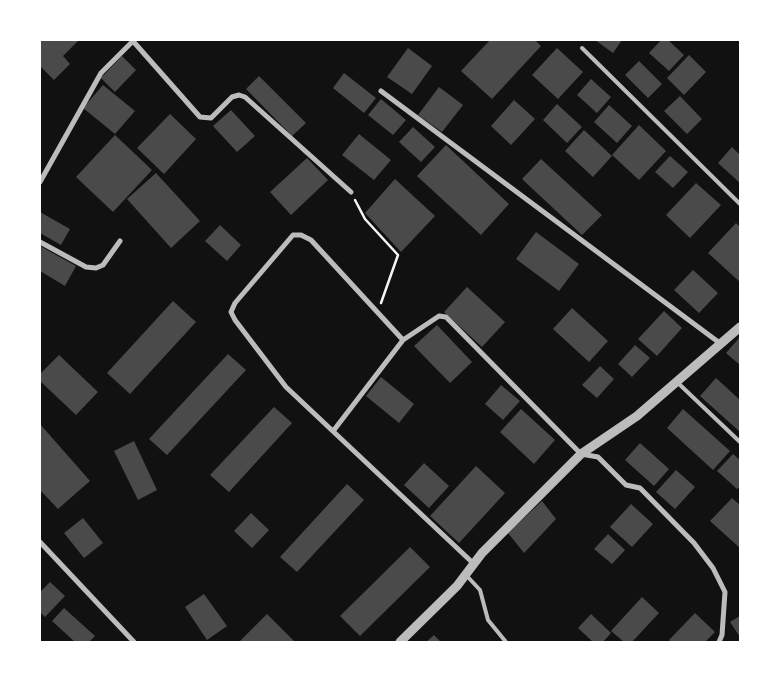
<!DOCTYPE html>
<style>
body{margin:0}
#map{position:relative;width:780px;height:682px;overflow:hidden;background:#111;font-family:Commissioner,sans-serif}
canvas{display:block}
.frame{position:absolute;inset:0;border:41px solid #fff;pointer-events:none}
</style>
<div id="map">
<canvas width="780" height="682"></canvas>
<div class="frame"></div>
</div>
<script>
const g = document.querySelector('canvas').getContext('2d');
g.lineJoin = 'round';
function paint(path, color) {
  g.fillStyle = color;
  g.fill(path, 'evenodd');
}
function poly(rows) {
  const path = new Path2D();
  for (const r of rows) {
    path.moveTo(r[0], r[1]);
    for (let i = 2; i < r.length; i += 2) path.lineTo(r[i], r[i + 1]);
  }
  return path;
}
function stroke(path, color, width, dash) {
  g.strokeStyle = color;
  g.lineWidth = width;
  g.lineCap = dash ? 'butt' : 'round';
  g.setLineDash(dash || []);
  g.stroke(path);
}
paint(poly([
 [40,40,79,40,63,56,70,64,54,80,40,66],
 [490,40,535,40,541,46,492,99,461,71],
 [595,40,622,40,613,53],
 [661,40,668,40,684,55,669,71,649,53],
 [408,48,432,66,412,94,387,77],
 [557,48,583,72,558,99,532,75],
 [689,55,706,72,684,95,667,78],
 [122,56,136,70,115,92,101,78],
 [639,61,662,84,648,98,625,75],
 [344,73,376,98,364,113,333,88],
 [259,76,306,123,292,136,246,89],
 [591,79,611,97,597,113,577,95],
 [103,85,135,111,115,134,83,108],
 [439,87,463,105,442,132,418,115],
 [680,96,702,119,687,134,664,111],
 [381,99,406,120,393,135,368,115],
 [514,100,535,119,511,145,491,126],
 [557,104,582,127,567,143,543,120],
 [609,105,632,126,617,143,594,122],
 [231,110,255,136,237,152,213,126],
 [170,114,196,139,164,174,137,148],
 [639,125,666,151,639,180,612,155],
 [413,127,435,147,421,162,399,142],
 [584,130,612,156,593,177,565,151],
 [359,134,391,160,374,180,342,155],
 [115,135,152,170,113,212,76,177],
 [446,145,509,204,481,235,417,176],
 [732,147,740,155,740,183,718,163],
 [670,156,688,172,673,188,655,172],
 [307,158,328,180,291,215,270,192],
 [541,159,602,215,582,235,522,179],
 [156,173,200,221,171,248,127,199],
 [395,179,435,216,401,252,365,213],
 [696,183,721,205,690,238,666,215],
 [40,212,70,229,61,245,40,233],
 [736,223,740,227,740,282,708,253],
 [220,225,241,245,227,261,205,241],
 [536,232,579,264,559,291,516,259],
 [40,246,76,266,65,286,40,271],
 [693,270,718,293,699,313,674,290],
 [467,287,505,322,482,347,444,312],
 [173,301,196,322,130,394,107,373],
 [572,308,608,341,589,362,553,329],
 [664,311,682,328,657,356,638,339],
 [437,325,472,362,450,383,414,346],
 [740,337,740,365,726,353],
 [635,345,650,358,632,377,618,364],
 [228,354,246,370,167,455,149,439],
 [59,355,98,392,76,415,40,381,40,374],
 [600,366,614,379,597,398,582,385],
 [381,377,414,404,399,423,366,396],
 [716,378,740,400,740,432,700,396],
 [501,385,520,401,503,420,485,404],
 [274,407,292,423,229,492,210,475],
 [521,409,555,440,534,464,500,432],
 [683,409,730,451,713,470,667,428],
 [40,424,90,481,58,509,40,490],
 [134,441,157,490,138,500,114,451],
 [640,443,669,469,654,486,625,460],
 [733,454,740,460,740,487,737,489,717,471],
 [424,463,449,486,429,508,404,485],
 [476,466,505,493,459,543,430,516],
 [676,470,695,487,675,509,656,492],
 [347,484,364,500,297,572,280,557],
 [732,498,740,505,740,548,710,521],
 [542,501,556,519,524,553,508,533],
 [631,504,653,524,632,547,610,527],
 [251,513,269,530,252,548,234,531],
 [83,518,103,543,84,558,64,533],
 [608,534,625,550,612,564,594,549],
 [410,547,430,567,360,636,340,616],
 [50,582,65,596,45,617,40,612,40,592],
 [204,594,227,626,207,640,185,607],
 [642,597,659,613,632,642,624,642,611,631],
 [64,608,95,636,89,642,75,642,52,621],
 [695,613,715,632,705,642,671,642,669,640],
 [267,614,295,642,239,642],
 [591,614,611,633,603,642,593,642,578,628],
 [740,616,740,637,730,622],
 [434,635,441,642,426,642]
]), '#4a4a4a');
stroke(poly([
 [355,200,365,219,398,255,381,303]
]), '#f5f5f5', 2.5);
stroke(poly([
 [582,48,740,204],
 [678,383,740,442],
 [466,575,480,590,488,620,506,642]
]), '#bcbcbc', 4);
stroke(poly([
 [132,40,200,117,211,118,232,97,239,95,245,97,351,192],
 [381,91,721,344],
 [40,182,101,73,134,40],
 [40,242,86,267,96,268,103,265,120,241],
 [403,340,439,316,446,317,581,454,598,457,626,485,640,488,694,543,713,568,725,592,722,635,719,642],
 [334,430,403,340,311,240,301,235,293,235,235,303,231,312,235,320,286,387,474,564],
 [40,542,134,642]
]), '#bcbcbc', 5);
stroke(poly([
 [400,642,457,586,482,553,581,454,637,416,740,327]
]), '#bcbcbc', 9);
</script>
